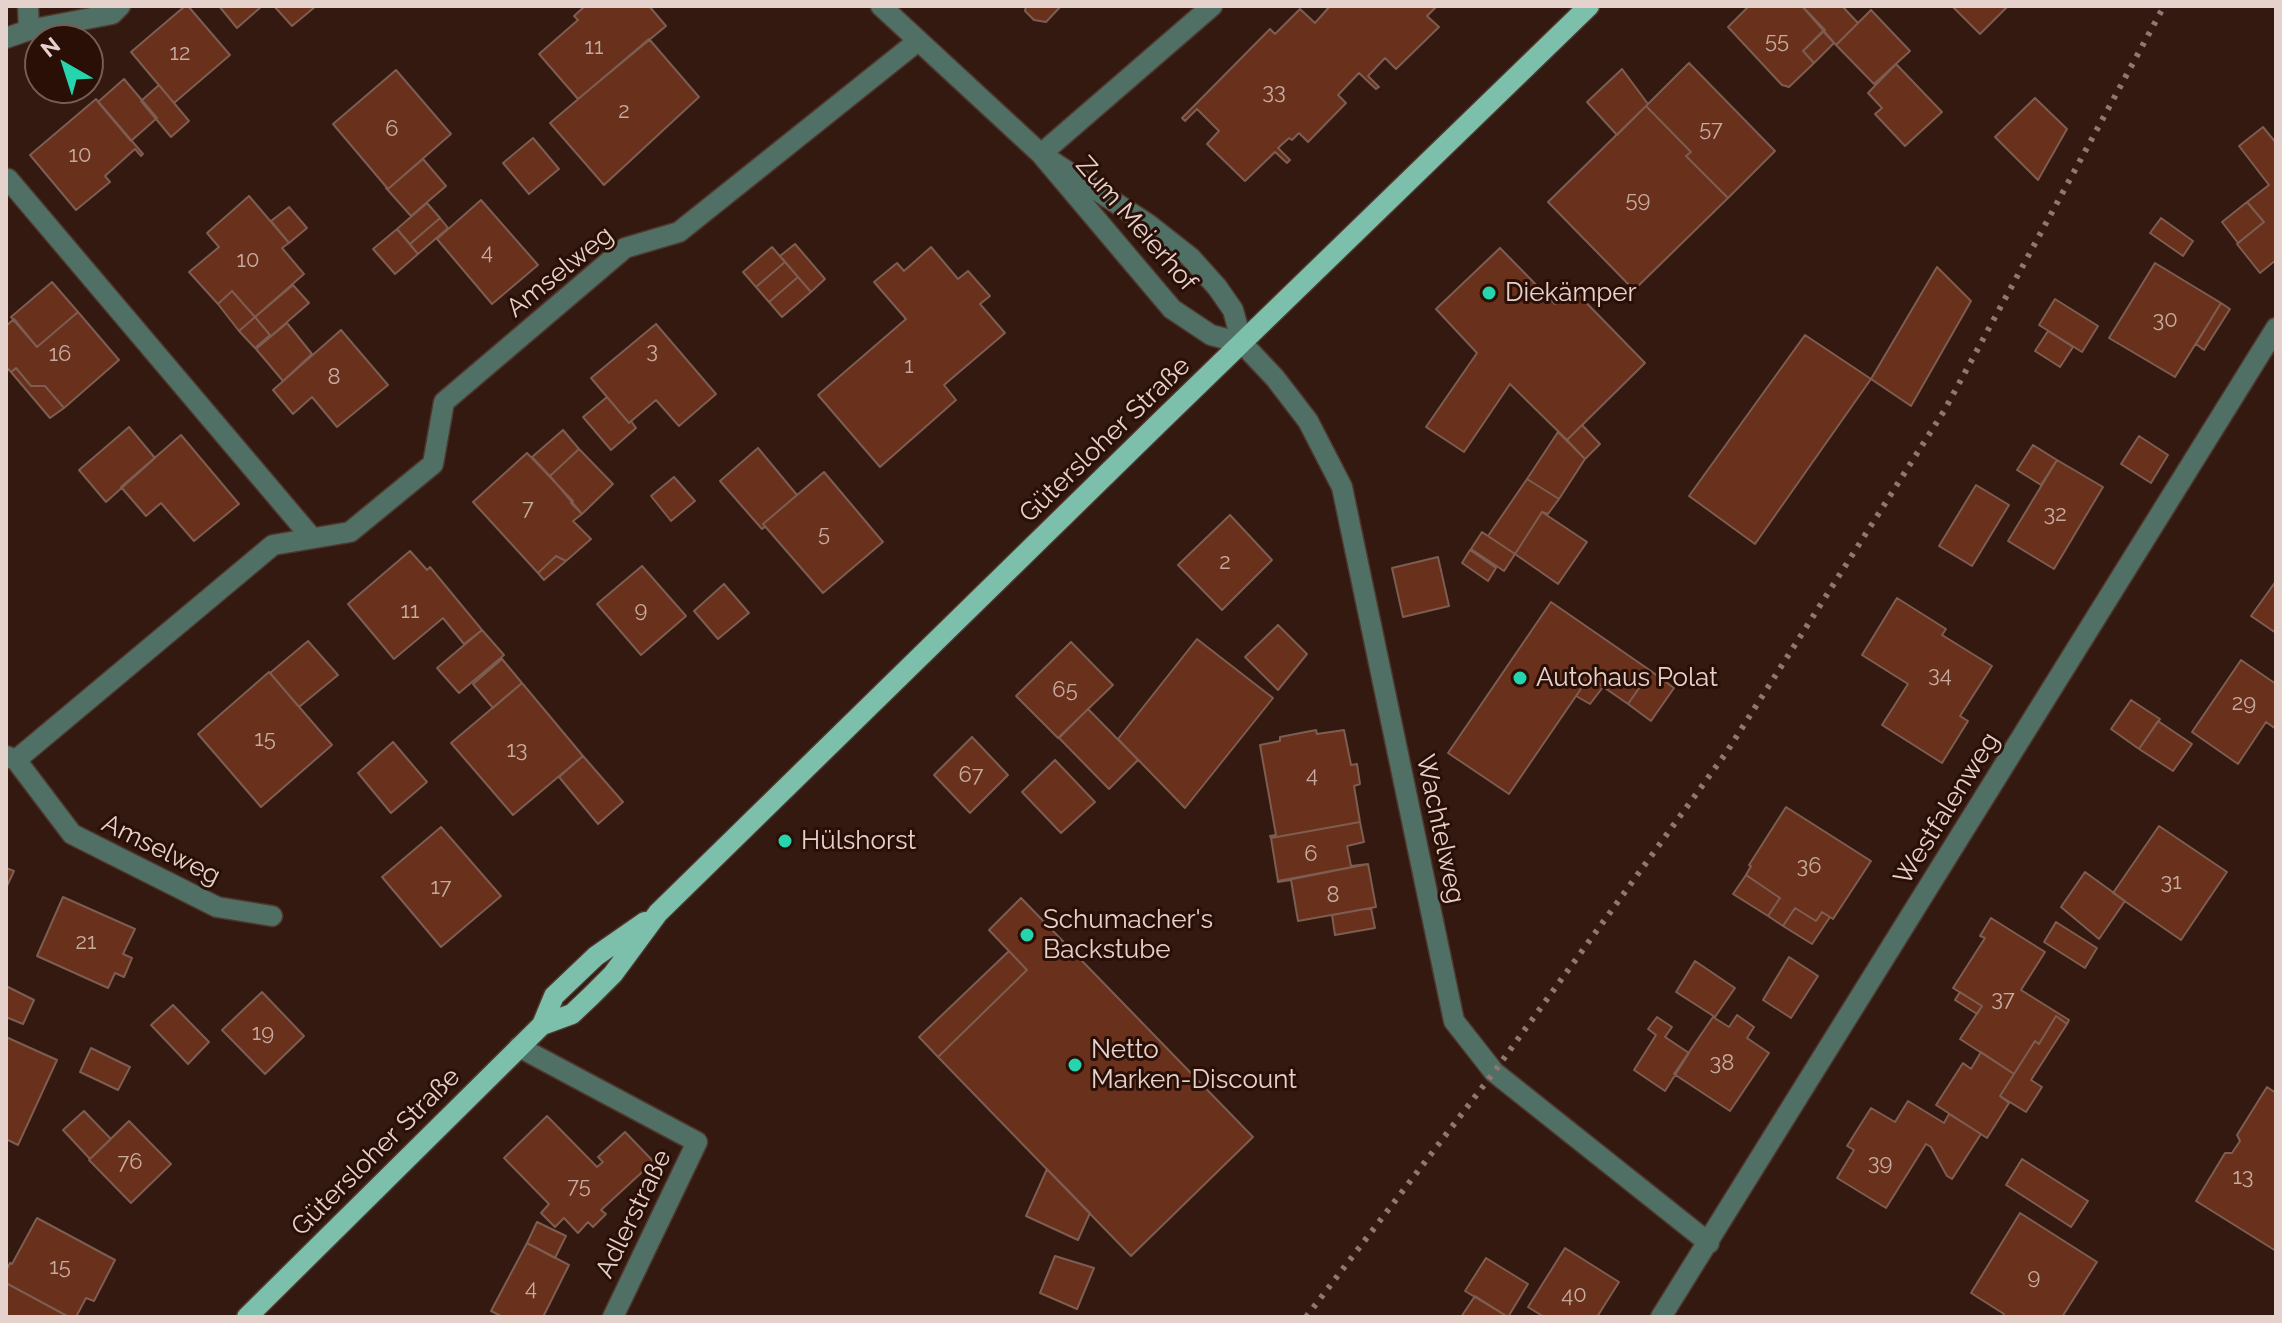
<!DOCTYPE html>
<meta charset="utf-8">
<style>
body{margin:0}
#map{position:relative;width:2282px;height:1323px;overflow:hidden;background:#33190f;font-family:Raleway,sans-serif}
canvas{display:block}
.frame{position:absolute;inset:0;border:8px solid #e5d2cc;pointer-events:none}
.north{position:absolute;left:24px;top:24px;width:80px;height:80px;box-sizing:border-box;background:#290f06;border:2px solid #745d55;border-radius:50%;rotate:321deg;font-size:22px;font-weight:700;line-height:32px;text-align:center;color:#e5d2cc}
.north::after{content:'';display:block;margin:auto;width:28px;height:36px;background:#26d5ae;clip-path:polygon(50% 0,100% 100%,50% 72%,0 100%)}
</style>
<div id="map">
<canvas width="2282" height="1323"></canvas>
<div class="frame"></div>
<div class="north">N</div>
</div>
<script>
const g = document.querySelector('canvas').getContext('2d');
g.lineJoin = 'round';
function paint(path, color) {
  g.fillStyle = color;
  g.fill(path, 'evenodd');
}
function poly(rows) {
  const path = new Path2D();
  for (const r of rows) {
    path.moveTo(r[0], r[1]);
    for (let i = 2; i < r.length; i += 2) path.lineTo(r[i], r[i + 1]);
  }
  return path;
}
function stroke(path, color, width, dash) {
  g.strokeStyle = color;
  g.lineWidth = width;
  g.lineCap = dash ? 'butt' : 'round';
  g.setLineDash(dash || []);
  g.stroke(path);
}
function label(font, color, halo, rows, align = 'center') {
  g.font = font + ' Raleway,sans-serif';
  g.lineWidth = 6;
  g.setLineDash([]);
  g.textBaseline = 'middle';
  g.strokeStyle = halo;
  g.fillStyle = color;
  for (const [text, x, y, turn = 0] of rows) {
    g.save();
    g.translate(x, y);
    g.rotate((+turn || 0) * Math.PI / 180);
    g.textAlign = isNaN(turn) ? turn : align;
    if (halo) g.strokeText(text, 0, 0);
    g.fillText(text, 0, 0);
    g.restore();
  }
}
const building = poly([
 [185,6,188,6,230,55,174,103,131,52,185,6],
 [219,6,262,6,237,28,219,6],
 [274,6,316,6,292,26,274,6],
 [585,6,649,6,666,26,578,99,539,54,578,20,574,16,585,6],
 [1026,6,1061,6,1046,22,1034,20,1025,11,1026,6],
 [1330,6,1437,6,1427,16,1439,27,1396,69,1385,58,1368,76,1379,87,1376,89,1359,73,1338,95,1346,103,1308,142,1299,133,1292,140,1289,138,1278,148,1290,160,1287,163,1275,152,1245,181,1207,144,1219,131,1197,109,1185,121,1182,118,1270,29,1275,34,1300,9,1315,23,1330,6],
 [1749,6,1802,6,1825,30,1803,51,1814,63,1789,87,1782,85,1728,27,1749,6],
 [1802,6,1842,6,1858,23,1836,45,1802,6],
 [1952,6,2008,6,1980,34,1952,6],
 [1871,10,1910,51,1874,84,1836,45,1871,10],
 [1823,31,1834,43,1814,63,1803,51,1823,31],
 [649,39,699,97,604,185,550,123,649,39],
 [1689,63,1775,151,1728,198,1686,156,1691,152,1646,106,1689,63],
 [1896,64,1942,112,1905,146,1875,114,1882,108,1868,93,1896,64],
 [1622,69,1648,104,1617,135,1587,102,1622,69],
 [396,70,451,134,388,189,333,124,396,70],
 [124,79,157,118,131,141,98,102,124,79],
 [159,85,189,121,171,137,141,101,159,85],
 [2035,98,2067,129,2038,180,1995,137,2035,98],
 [96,99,143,154,141,156,135,149,105,176,110,182,76,210,30,155,96,99],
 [1646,106,1691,152,1686,156,1728,198,1634,290,1548,202,1646,106],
 [2263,127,2276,143,2276,260,2260,273,2237,244,2264,222,2247,202,2269,185,2239,146,2263,127],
 [533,138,559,169,529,194,503,163,533,138],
 [423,159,446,186,411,216,386,188,388,189,423,159],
 [249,196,289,243,282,248,304,274,255,317,232,291,218,304,189,272,219,247,207,233,249,196],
 [481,200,538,265,492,304,437,239,481,200],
 [2247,202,2264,222,2238,243,2222,222,2247,202],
 [427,203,440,218,410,244,397,229,427,203],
 [289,207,307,228,289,243,271,221,289,207],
 [440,218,448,228,418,254,410,244,440,218],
 [2161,218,2193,241,2183,256,2150,233,2161,218],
 [397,229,418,254,395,274,373,249,397,229],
 [795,244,825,279,811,292,780,256,795,244],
 [772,247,785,262,756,287,743,272,772,247],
 [931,247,958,279,968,271,990,296,980,304,1005,333,944,385,956,400,880,467,818,395,906,319,874,282,897,263,904,271,931,247],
 [1500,248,1555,304,1572,288,1645,363,1567,440,1510,384,1464,452,1426,427,1477,353,1436,309,1500,248],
 [785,262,798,277,769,302,756,287,785,262],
 [2155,263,2221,303,2175,377,2109,338,2155,263],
 [1937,267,1971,301,1911,406,1871,379,1937,267],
 [798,277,811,292,782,317,769,302,798,277],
 [52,282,78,312,37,347,11,317,52,282],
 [293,285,309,303,256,349,270,335,255,317,293,285],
 [232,291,255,317,239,331,218,304,232,291],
 [2055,299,2098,326,2082,352,2039,325,2055,299],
 [2221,303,2230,309,2204,350,2196,344,2221,303],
 [78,312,119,360,64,408,45,386,31,386,16,368,11,372,6,367,6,326,14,319,37,347,78,312],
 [255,317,270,335,255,348,239,331,255,317],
 [287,323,312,354,283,381,256,349,287,323],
 [656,324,716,394,679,426,656,400,629,423,591,378,656,324],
 [341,330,388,385,337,427,312,397,293,414,273,390,341,330],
 [2048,331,2073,347,2060,367,2035,351,2048,331],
 [1805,335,1871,379,1755,544,1689,496,1805,335],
 [16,368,31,386,45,386,64,408,50,418,11,372,16,368],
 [607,397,629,423,631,421,636,428,611,450,583,417,607,397],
 [1582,425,1600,444,1585,459,1567,440,1582,425],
 [129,427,155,458,106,502,79,470,129,427],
 [563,430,579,449,550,476,532,457,563,430],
 [1558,432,1585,459,1559,499,1527,479,1558,432],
 [181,435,239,504,194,541,161,503,146,516,121,487,181,435],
 [2139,436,2168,455,2151,483,2121,464,2139,436],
 [2033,445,2057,460,2041,485,2017,470,2033,445],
 [758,448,797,495,763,524,765,527,762,529,720,481,758,448],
 [579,449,613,484,582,514,550,476,579,449],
 [527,453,573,501,571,503,582,514,573,521,591,539,566,561,556,556,538,573,473,502,527,453],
 [2057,460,2103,487,2054,569,2008,541,2057,460],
 [824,472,883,542,823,593,763,524,824,472],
 [674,477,695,501,671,521,651,496,674,477],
 [1527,479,1559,499,1548,514,1542,512,1515,554,1488,536,1527,479],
 [1976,485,2009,505,1972,566,1939,546,1976,485],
 [1542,512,1587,542,1558,584,1515,554,1542,512],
 [1230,515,1272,560,1222,610,1178,565,1230,515],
 [1482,532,1515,554,1504,571,1471,549,1482,532],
 [1470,550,1496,568,1488,581,1462,563,1470,550],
 [410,551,427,570,430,567,482,630,464,644,443,618,394,659,348,604,410,551],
 [556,556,566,561,544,580,538,573,556,556],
 [1438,557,1449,606,1403,617,1392,568,1438,557],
 [642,566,686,616,641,655,597,604,642,566],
 [2276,581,2276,633,2251,616,2276,581],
 [724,584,749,613,718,639,694,611,724,584],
 [1897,598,1946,629,1942,635,1992,666,1960,716,1968,721,1942,763,1882,725,1908,684,1862,655,1897,598],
 [1551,602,1651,671,1628,704,1589,677,1509,794,1448,753,1551,602],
 [1278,625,1307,654,1278,690,1245,657,1278,625],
 [482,630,504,655,459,693,437,668,482,630],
 [1197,639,1273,698,1185,808,1118,739,1197,639],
 [308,641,338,675,299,707,270,673,308,641],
 [1071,642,1113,685,1058,738,1016,696,1071,642],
 [502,659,522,683,493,708,473,684,502,659],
 [2241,660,2276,684,2276,729,2266,722,2238,764,2192,732,2241,660],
 [1651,671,1674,688,1651,721,1628,704,1651,671],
 [269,672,332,745,261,807,198,734,269,672],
 [1589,677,1603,687,1590,704,1576,696,1589,677],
 [522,683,583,756,513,815,451,743,522,683],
 [2131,700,2160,719,2139,749,2111,729,2131,700],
 [1088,709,1138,760,1109,789,1059,738,1088,709],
 [2158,721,2192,744,2173,771,2139,749,2158,721],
 [1316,730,1317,734,1344,730,1351,765,1357,764,1360,784,1354,786,1360,822,1271,838,1270,836,1276,835,1260,745,1280,741,1280,737,1316,730],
 [972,737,1008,775,970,813,934,775,972,737],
 [393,742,427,782,391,813,358,773,393,742],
 [583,756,623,802,598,824,559,777,583,756],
 [1055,760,1095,802,1061,833,1022,792,1055,760],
 [1786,807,1871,861,1833,919,1822,912,1816,921,1795,908,1783,926,1768,916,1780,898,1746,875,1751,866,1749,865,1786,807],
 [1360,822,1364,842,1347,846,1351,866,1368,864,1278,881,1271,838,1360,822],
 [2159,826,2227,872,2181,940,2113,893,2159,826],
 [441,827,501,896,441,947,382,877,441,827],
 [1368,864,1376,907,1298,921,1291,880,1278,882,1368,864],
 [6,868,14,871,6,888,6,868],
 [2085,872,2125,901,2099,939,2061,907,2085,872],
 [1746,875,1780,898,1768,916,1733,894,1746,875],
 [63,897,135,929,123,954,132,958,124,977,115,973,108,988,37,956,63,897],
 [1021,898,1253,1137,1131,1256,938,1057,1027,970,989,930,1021,898],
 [1371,908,1375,928,1335,935,1332,915,1371,908],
 [1795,908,1816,921,1822,912,1830,917,1812,944,1783,926,1795,908],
 [1991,918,2045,952,2021,990,2069,1020,2067,1024,2056,1016,2039,1044,2035,1041,2014,1074,1960,1039,1982,1006,1953,988,1985,938,1980,936,1991,918],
 [2056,922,2097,948,2085,968,2044,942,2056,922],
 [1009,951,1027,970,938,1057,919,1037,1009,951],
 [1789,957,1818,976,1791,1018,1763,1000,1789,957],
 [1695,961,1735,988,1715,1017,1676,992,1695,961],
 [6,986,34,1000,23,1024,6,1017,6,986],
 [262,992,304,1036,265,1074,222,1030,262,992],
 [1960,992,1982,1006,1977,1014,1955,1000,1960,992],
 [173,1005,209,1042,188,1064,151,1025,173,1005],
 [1737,1015,1754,1027,1747,1038,1769,1053,1730,1111,1674,1074,1713,1017,1729,1027,1737,1015],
 [2056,1016,2067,1024,2031,1080,2042,1087,2026,1112,2000,1096,2035,1041,2039,1044,2056,1016],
 [1657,1017,1672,1027,1665,1037,1689,1053,1665,1091,1634,1070,1656,1035,1648,1029,1657,1017],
 [6,1037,57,1060,18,1145,6,1139,6,1037],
 [91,1048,130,1067,118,1090,80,1072,91,1048],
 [1981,1052,2014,1074,2000,1096,2009,1103,1987,1138,1936,1105,1963,1063,1971,1069,1981,1052],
 [2267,1087,2276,1093,2276,1251,2196,1201,2225,1153,2232,1153,2240,1141,2237,1135,2267,1087],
 [1908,1101,1944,1123,1949,1114,1981,1134,1952,1179,1947,1176,1931,1147,1926,1144,1886,1208,1837,1178,1854,1150,1847,1146,1871,1108,1895,1122,1908,1101],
 [84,1111,111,1139,90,1159,63,1130,84,1111],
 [547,1116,597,1167,603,1162,598,1157,625,1132,652,1160,652,1163,601,1210,606,1214,593,1227,588,1222,578,1233,564,1218,555,1227,541,1213,549,1204,504,1158,547,1116],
 [129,1121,171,1164,131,1203,89,1160,129,1121],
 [2022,1159,2088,1201,2071,1227,2006,1185,2022,1159],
 [1047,1169,1090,1213,1078,1240,1026,1216,1047,1169],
 [2020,1213,2097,1262,2062,1317,2002,1317,2004,1314,1971,1293,2020,1213],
 [37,1218,115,1260,94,1301,86,1298,76,1317,69,1317,6,1283,6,1271,10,1263,12,1264,37,1218],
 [537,1222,566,1236,555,1258,527,1243,537,1222],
 [527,1243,569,1265,543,1317,503,1317,491,1311,527,1243],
 [1565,1248,1619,1282,1597,1317,1544,1317,1528,1307,1565,1248],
 [1055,1256,1094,1268,1077,1309,1040,1293,1055,1256],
 [1486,1258,1528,1284,1508,1317,1465,1291,1486,1258],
 [6,1283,69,1317,6,1317,6,1283],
 [1475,1296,1508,1317,1461,1317,1475,1296]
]);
paint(building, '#69301b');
stroke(building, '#7d5d51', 2);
const minor = poly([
 [28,6,29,30],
 [881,6,1041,154,1172,309,1211,335,1242,343],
 [6,38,29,30,112,14,120,6],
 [1041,154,1148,224,1190,257,1217,287,1233,310,1242,343,1275,378,1308,421,1342,487,1454,1021,1494,1072,1709,1243],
 [1041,154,1212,6],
 [8,179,312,538],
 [6,756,16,760,72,834,217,907,272,916],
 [16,760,273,545,350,532,433,464,444,402,625,248,679,232,918,41],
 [519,1047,697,1142,613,1317],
 [1661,1317,2276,328]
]);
const major = poly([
 [542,1025,572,1014,591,996,613,974,658,913,1163,419,1589,6],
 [247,1317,542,1025,554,996,596,956,645,922]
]);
stroke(minor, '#4f372d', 23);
stroke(major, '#4f372d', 23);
stroke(minor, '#506f65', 20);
stroke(major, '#7cbfaa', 20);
stroke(poly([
 [1306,1317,1494,1072,1726,753,1944,411,2164,6]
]), '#8f7870', 6, [4, 8]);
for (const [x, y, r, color] of [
 [1489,293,8,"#26d5ae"],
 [1520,678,8,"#26d5ae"],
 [785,841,8,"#26d5ae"],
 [1027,935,8,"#26d5ae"],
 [1075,1065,8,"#26d5ae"]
]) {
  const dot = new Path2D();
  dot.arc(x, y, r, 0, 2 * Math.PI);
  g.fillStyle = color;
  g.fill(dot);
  stroke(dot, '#290f06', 3);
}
label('22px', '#c6aaa0', null, [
 ["55",1777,41],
 ["11",594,47],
 ["12",180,53],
 ["33",1274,92],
 ["2",624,111],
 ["6",392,129],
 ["57",1711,129],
 ["10",80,155],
 ["59",1638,200],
 ["4",487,252],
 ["10",248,260],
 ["30",2165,320],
 ["3",652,351],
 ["16",60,354],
 ["1",909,366],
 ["8",334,377],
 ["7",528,508],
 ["32",2055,514],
 ["5",824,534],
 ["2",1225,562],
 ["9",641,610],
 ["11",410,611],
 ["34",1940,675],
 ["65",1065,690],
 ["29",2244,703],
 ["15",265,739],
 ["13",517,750],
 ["67",971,775],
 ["4",1312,775],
 ["6",1311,854],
 ["36",1809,866],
 ["31",2171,882],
 ["17",441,887],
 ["8",1333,895],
 ["21",86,942],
 ["37",2003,999],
 ["19",263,1033],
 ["38",1722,1063],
 ["76",130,1162],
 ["39",1880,1163],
 ["13",2243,1177],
 ["75",579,1186],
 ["15",60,1267],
 ["9",2034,1277],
 ["4",531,1288],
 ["40",1574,1295]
]);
label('26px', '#e5d2cc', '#290f06', [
 ["Zum Meierhof",1136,224,49],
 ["Amselweg",560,272,-39],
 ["Gütersloher Straße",1105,440,-44],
 ["Westfalenweg",1947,809,-58],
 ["Wachtelweg",1440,829,78],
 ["Amselweg",161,850,26],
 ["Gütersloher Straße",376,1152,-45],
 ["Adlerstraße",634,1214,-64]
]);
label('26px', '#e5d2cc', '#290f06', [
 ["Diekämper",1505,293],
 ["Autohaus Polat",1536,678],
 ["Hülshorst",801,841],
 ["Schumacher's",1043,920],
 ["Backstube",1043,950],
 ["Netto",1091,1050],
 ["Marken-Discount",1091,1080]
], 'left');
</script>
